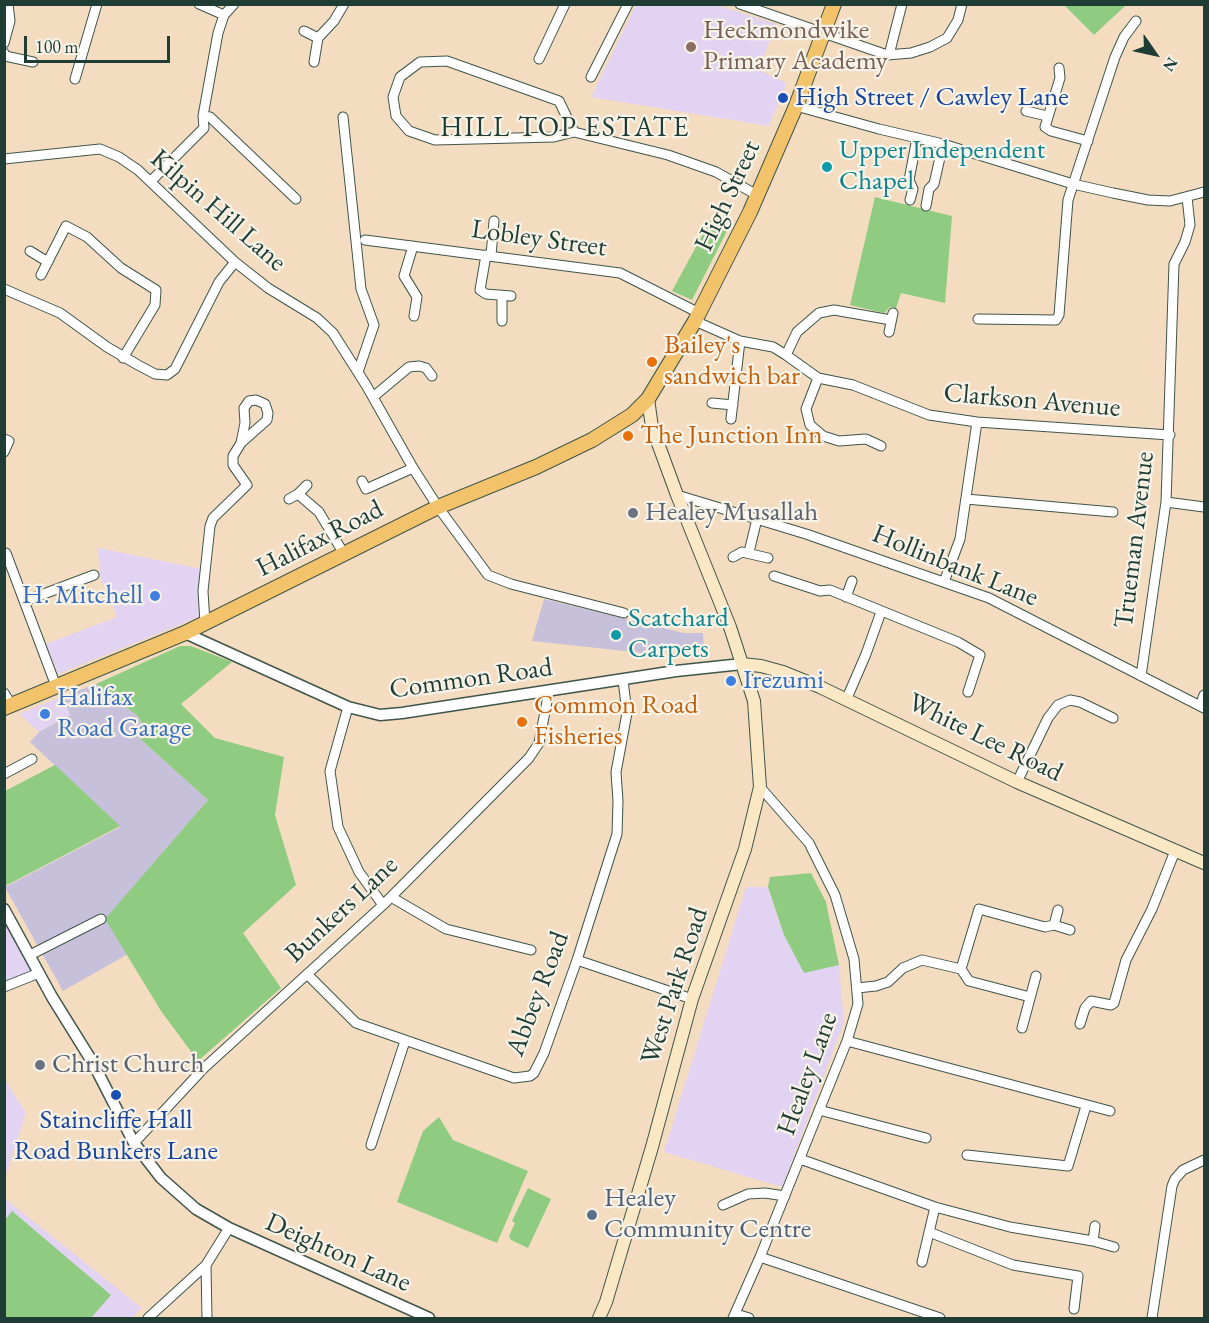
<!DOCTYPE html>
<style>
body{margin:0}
#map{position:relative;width:1209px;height:1323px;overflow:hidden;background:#f4dcc1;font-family:"EB Garamond",serif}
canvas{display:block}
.frame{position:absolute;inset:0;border:6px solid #1f3d34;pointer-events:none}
.north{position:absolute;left:1125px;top:24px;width:60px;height:60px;-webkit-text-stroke:4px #f7f3e8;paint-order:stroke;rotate:124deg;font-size:16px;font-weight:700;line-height:24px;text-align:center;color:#1f3d34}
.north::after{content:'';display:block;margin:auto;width:21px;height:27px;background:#1f3d34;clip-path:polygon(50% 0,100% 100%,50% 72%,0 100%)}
.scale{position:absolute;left:24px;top:36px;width:146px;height:27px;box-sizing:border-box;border:3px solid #1f3d34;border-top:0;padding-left:8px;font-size:18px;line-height:21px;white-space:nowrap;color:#1f3d34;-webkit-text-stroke:4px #f7f3e8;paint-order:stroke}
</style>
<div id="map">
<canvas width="1209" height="1323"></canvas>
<div class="frame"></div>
<div class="north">N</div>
<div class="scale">100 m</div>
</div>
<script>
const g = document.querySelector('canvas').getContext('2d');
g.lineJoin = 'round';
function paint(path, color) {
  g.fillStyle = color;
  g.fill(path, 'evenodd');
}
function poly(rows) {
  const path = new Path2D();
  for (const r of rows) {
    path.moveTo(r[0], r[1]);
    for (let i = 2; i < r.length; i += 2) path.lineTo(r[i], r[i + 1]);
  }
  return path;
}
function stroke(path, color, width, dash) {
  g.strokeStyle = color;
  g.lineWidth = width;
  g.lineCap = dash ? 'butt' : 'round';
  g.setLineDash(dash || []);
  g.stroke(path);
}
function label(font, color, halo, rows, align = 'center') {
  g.font = font + ' "EB Garamond",serif';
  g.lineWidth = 4.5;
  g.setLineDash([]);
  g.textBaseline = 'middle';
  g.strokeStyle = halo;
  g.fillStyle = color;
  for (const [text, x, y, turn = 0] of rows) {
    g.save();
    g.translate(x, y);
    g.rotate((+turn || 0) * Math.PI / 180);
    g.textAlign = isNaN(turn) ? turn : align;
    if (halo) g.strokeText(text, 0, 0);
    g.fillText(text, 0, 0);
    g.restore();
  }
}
paint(poly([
 [636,5,716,5,777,24,758,70,787,83,769,126,591,97],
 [98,548,202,569,201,616,58,674,46,644,117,617,100,577],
 [63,696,70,715,39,732,19,714],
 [746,887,768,887,784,935,804,972,839,965,844,1022,782,1187,664,1152],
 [4,909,39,973,4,987],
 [5,1080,26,1113,5,1178],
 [4,1198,142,1308,131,1318,5,1318]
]), '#e3d3f2');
paint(poly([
 [544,599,684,633,703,633,704,648,654,648,653,654,532,641],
 [96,684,138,716,144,728,137,736,208,800,106,919,128,954,63,991,5,887,120,827,30,742,39,732,70,715,63,696]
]), '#c6c0da');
paint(poly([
 [1064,5,1126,5,1094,35],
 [875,197,952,216,945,303,901,293,896,308,890,307,884,313,850,305],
 [710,221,729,227,692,300,672,291],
 [180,646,191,646,232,662,181,704,215,738,284,757,275,815,296,885,243,933,281,988,198,1061,161,1011,105,919,208,800,137,736,144,728,138,716,96,684],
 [55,765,120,826,5,886,5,791],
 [811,873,826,902,839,965,804,973,784,935,768,887,770,877],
 [439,1117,453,1140,528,1171,497,1243,397,1202,423,1131],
 [528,1188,551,1199,528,1248,511,1240,509,1236,515,1223,512,1221],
 [12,1211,111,1295,91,1318,5,1318,5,1220]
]), '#8fcc81');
const minor = poly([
 [199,4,224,15],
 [740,4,887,55,911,53,930,47,947,38,958,20,962,4],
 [304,31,318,38,314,62],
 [318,38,334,21,344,4],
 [4,43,10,21,8,4],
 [4,53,5,56,33,62],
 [889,55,902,4],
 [539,59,565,4],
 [1059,68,1060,78,1045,127,1051,131,1088,141],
 [591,77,628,4],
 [75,79,97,4],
 [796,106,879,129,943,144,1073,184,1113,193,1148,200,1170,201,1204,192],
 [1026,111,1047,116],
 [203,116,210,117,296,199],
 [343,117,361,289,374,325,358,372],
 [574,132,559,101,447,61,420,62,400,77,393,97,396,116,409,131,435,140,554,137,574,132,668,155,716,172,757,195],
 [4,159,100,149,119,157,138,170,235,262,268,288,317,318,333,333,366,385,413,468,438,507,488,575,511,584,624,613],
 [151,181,204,128,203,116,218,33,224,15,234,4],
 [910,200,913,189,909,180,917,138],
 [926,206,929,189,934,184,943,144],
 [365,240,620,273,699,313],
 [413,246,404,276,417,297,414,316],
 [30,251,48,262],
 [486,255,480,290,486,294,511,296],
 [491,255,494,221],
 [41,275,66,226,87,237,121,268,156,290,155,305,123,358],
 [4,289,60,313,107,347,138,365,155,374,167,375,175,369,219,282,235,262],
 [502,297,502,321],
 [978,319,1056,320,1059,315,1068,200,1115,57,1124,37,1136,21],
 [695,321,740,341,773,347,786,355,818,378,853,385,929,415,977,422,1170,435],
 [889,332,893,313],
 [786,355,797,332,819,313,834,310,891,320],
 [818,378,806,409,810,425,823,436,839,441,866,439,881,446],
 [373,397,409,367,419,366,426,368,432,376],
 [712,403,733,405],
 [731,419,740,341],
 [4,439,9,441,4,452],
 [362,481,366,489,413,468],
 [298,494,319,512,344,554],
 [677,495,806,534,989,598,1204,708],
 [289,499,298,494,307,485],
 [966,499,1113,512],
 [1166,502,1204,507],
 [749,552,757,519],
 [6,553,56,686],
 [733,557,742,552,768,558],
 [774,576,820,591,830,590,958,642,980,655,968,692],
 [944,582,960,539,977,422],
 [846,597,852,581],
 [25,601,94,575],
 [205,623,203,591,210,526,213,518,247,485,233,465,233,456,241,443,267,420,268,413,265,404,256,400,249,401,244,408,245,423,241,443],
 [1141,676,1166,502,1174,264,1185,242,1190,225,1187,197],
 [4,693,11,704],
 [847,698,866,654,881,612],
 [1200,706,1204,695],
 [348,707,330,771,338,827,359,872,383,905],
 [4,774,32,759],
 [1017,782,1048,718,1058,705,1070,700,1080,702,1113,718],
 [391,897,446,929,531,950],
 [1054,925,1058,910],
 [30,955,101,919],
 [577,960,692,999],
 [961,969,979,909,1045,927,1054,925,1070,930],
 [307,974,356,1023,514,1078,530,1076,534,1073,544,1053,577,960,617,834,618,801,616,772,627,713,623,680],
 [4,987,39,973],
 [857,988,876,986,888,982,903,968,922,960,961,969,969,981,1030,997],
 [1080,1024,1085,1008,1091,1001,1111,1005,1114,1003,1126,960,1152,909,1175,851],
 [1022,1028,1036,976],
 [847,1041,1110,1111],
 [819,1110,926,1138],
 [134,1143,204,1068,383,905,529,758,539,743,549,691],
 [371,1145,405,1041],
 [967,1155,1068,1166,1086,1106],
 [800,1159,935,1207,1010,1227,1093,1241,1114,1247],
 [723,1205,748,1194,765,1193,785,1196],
 [929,1232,1013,1265,1078,1276,1074,1309],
 [1093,1241,1095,1226],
 [760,1257,940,1318],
 [922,1262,935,1207],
 [206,1265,207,1318],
 [736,1314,749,1318],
 [148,1318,206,1265,229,1228],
 [733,1318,760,1257,847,1041,858,1004,854,959,835,895,809,843,760,787],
 [1152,1318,1172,1186,1175,1179,1183,1170,1204,1160]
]);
const tertiary = poly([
 [185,633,348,707,380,715,402,713,676,671,742,664],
 [4,909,52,997,93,1063,134,1143,161,1178,196,1209,229,1228,429,1318]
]);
const secondary = poly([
 [742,664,761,666,783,672,820,687,1017,782,1204,863],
 [599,1318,606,1302,652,1147,692,999,745,849,760,787,754,701,730,627,677,495,652,427,648,399]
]);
const primary = poly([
 [4,708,185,633,438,507,536,467,592,440,632,415,648,399,695,321,750,212,796,106,834,4]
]);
stroke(minor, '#3f5549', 11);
stroke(tertiary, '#3f5549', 13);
stroke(secondary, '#3f5549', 14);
stroke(primary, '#3f5549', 16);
stroke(minor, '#fff', 9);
stroke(tertiary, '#fff', 10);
stroke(secondary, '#fae7c3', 12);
stroke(primary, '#f2c36a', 14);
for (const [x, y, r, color] of [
 [691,47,6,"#8d6e63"],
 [783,98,6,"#1a4fb4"],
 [827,167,6,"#0f9aa8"],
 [652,362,6,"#e8710a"],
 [628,436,6,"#e8710a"],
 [633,513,6,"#6b7280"],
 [155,596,6,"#3f7fe0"],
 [616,635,6,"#0f9aa8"],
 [731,681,6,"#3f7fe0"],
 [45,714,6,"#3f7fe0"],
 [522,722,6,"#e8710a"],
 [40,1065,6,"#6b7280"],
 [116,1095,6,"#1a4fb4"],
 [592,1215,6,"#5c6f8a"]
]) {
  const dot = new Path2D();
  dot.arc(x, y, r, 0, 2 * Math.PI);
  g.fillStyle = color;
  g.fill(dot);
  stroke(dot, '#f7f3e8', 2);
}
label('27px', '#785e54', '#f7f3e8', [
 ["Heckmondwike",703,31],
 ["Primary Academy",703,62]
], 'left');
label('27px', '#164399', '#f7f3e8', [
 ["High Street / Cawley Lane",795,98],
 ["Staincliffe Hall",116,1121,"center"],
 ["Road Bunkers Lane",116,1152,"center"]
], 'left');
label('27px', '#0d838f', '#f7f3e8', [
 ["Upper Independent",839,151],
 ["Chapel",839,182],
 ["Scatchard",628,619],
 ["Carpets",628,650]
], 'left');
label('27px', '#1f3d34', '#f7f3e8', [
 ["High Street",728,196,-65],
 ["Kilpin Hill Lane",218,211,41],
 ["Lobley Street",539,239,8],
 ["Clarkson Avenue",1032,401,5],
 ["Halifax Road",320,539,-27],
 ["Trueman Avenue",1135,540,-83],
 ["Hollinbank Lane",955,566,22],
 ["Common Road",471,679,-8],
 ["White Lee Road",985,738,26],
 ["Bunkers Lane",342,910,-43],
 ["West Park Road",675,986,-72],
 ["Abbey Road",538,994,-69],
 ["Healey Lane",808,1074,-70],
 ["Deighton Lane",338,1253,24]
]);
label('27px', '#c56008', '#f7f3e8', [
 ["Bailey's",664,346],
 ["sandwich bar",664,377],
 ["The Junction Inn",640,436],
 ["Common Road",534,706],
 ["Fisheries",534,737]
], 'left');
label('27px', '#5b616d', '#f7f3e8', [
 ["Healey Musallah",645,513],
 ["Christ Church",52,1065]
], 'left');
label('27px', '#366cbe', '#f7f3e8', [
 ["H. Mitchell",143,596,"right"],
 ["Irezumi",743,681],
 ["Halifax",57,698],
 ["Road Garage",57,729]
], 'left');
label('27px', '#4e5e75', '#f7f3e8', [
 ["Healey",604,1199],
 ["Community Centre",604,1230]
], 'left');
g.letterSpacing = '1.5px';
label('28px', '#1f3d34', '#f7f3e8', [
 ["HILL TOP ESTATE",565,128]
]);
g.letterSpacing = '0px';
</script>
